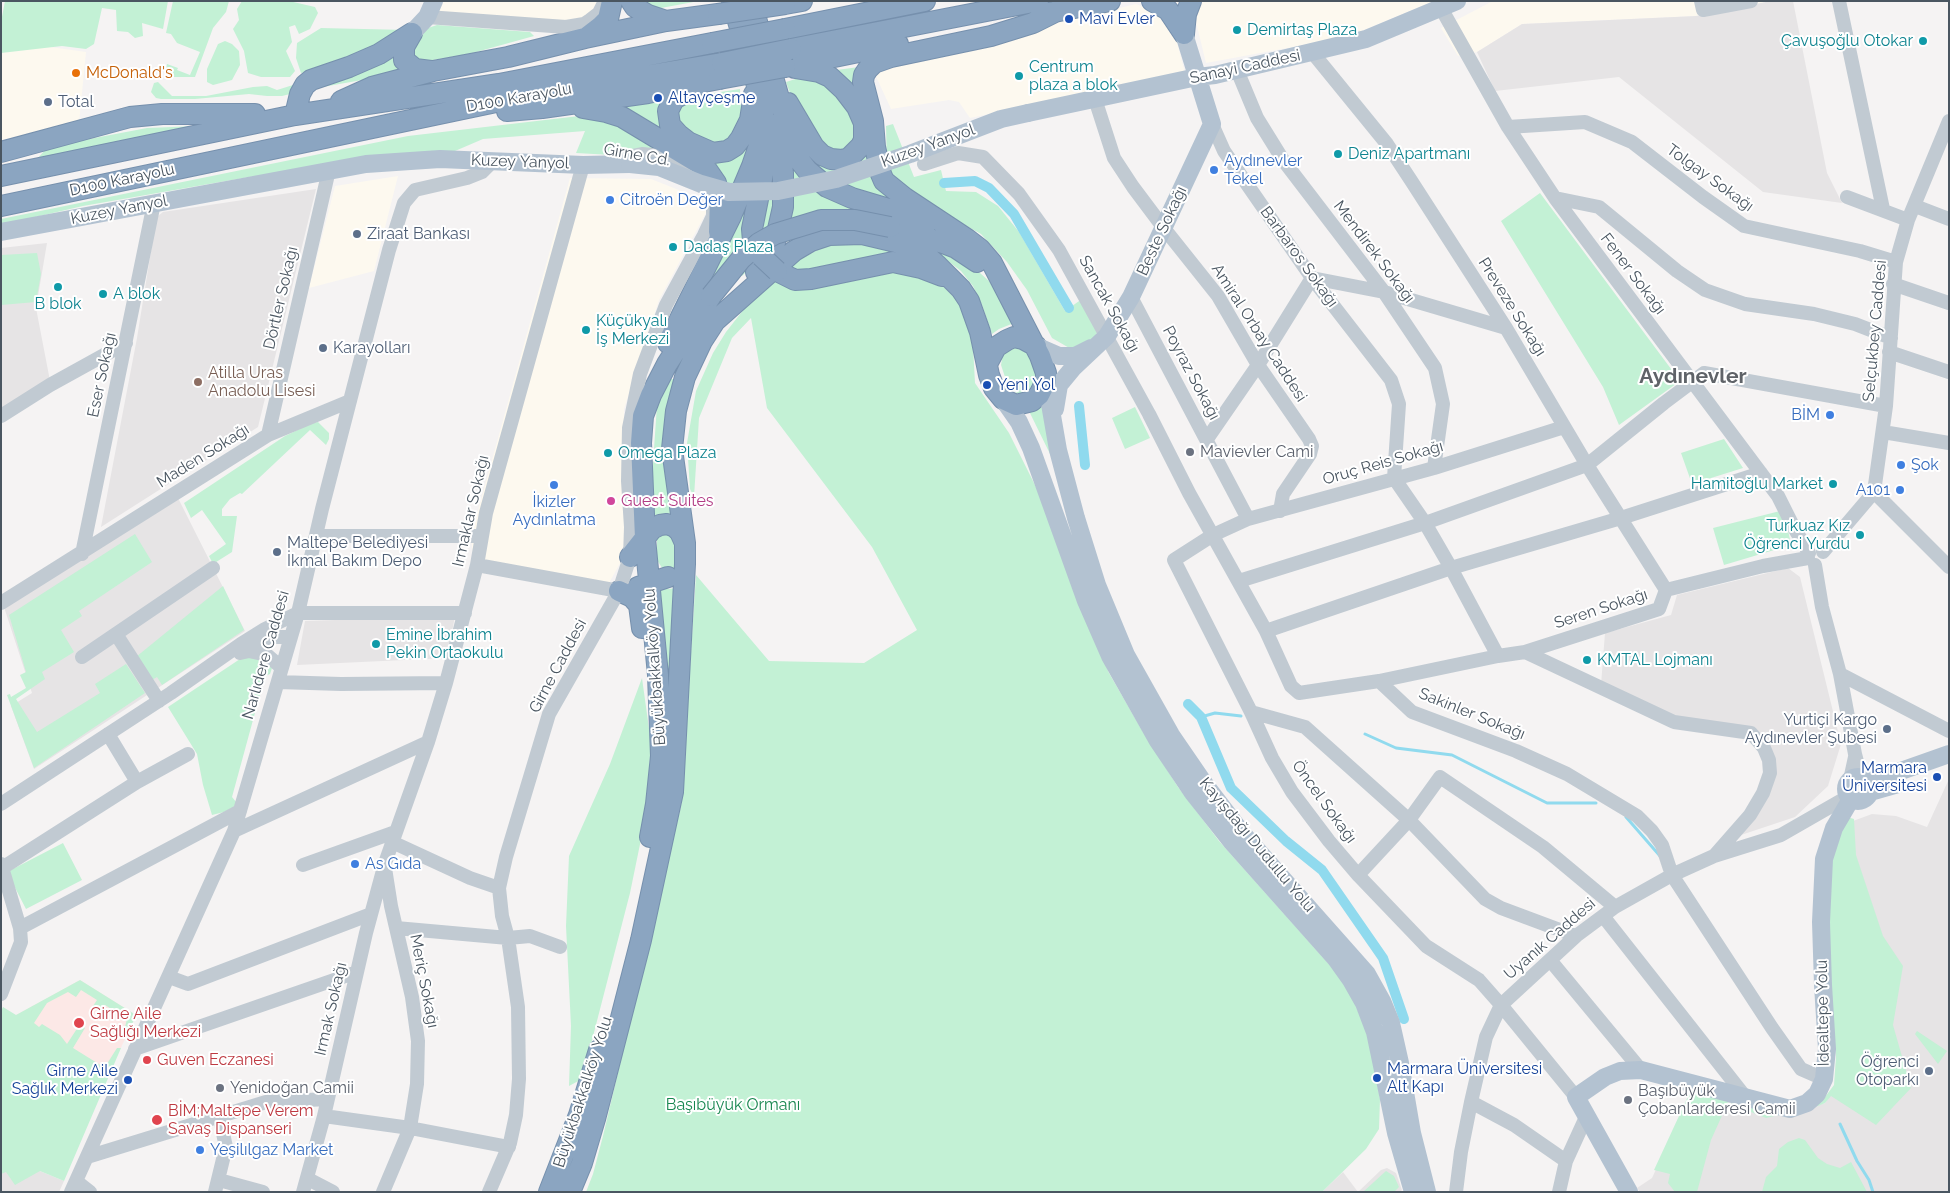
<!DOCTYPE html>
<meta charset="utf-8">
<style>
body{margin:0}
#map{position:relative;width:1950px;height:1193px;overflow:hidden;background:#f5f3f3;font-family:Raleway,sans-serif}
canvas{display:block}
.frame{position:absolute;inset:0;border:2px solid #4a5661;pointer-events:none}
</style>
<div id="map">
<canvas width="1950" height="1193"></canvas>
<div class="frame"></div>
</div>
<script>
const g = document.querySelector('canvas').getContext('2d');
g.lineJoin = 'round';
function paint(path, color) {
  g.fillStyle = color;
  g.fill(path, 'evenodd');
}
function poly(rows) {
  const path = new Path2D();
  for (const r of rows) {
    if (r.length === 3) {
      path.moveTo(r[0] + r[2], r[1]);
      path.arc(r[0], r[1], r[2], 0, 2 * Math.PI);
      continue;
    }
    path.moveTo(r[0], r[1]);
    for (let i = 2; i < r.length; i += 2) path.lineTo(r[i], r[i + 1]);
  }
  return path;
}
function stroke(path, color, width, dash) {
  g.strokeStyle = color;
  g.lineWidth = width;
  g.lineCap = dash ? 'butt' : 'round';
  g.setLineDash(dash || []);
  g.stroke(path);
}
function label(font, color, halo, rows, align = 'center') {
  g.font = font + ' Raleway,sans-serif';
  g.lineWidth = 4;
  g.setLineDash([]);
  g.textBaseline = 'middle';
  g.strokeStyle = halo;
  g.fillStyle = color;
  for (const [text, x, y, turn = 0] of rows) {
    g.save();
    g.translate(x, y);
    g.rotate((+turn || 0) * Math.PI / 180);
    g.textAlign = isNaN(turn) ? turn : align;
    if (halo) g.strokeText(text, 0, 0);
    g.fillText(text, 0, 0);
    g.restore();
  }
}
paint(poly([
 [428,1,600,1,583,25,430,15],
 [1201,1,1434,1,1347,37,1206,63,1196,22],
 [1493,1,1771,1,1696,16,1522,24,1477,52,1458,56,1441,28],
 [1136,4,1161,14,1174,31,1185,73,970,118,959,102,949,100,891,109,874,72,894,61],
 [1,40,86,52,79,123,1,140],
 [398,176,374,271,309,288,335,186],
 [570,178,651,179,699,198,708,209,659,300,624,409,625,554,603,594,474,569,471,536]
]), '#fdf9ef');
paint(poly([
 [1771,1,1793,1,1827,173,1842,203,1763,192,1619,77,1495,91,1477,52,1522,24,1696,16],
 [316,189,258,427,101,527,137,338,156,220,158,216,163,212],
 [47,243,36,308,51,386,1,417,1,248],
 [178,498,245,631,34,769,11,706,32,693,4,607],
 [1788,568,1800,577,1841,744,1828,786,1795,817,1735,837,1771,778,1763,741,1676,719,1601,685,1605,633,1671,615,1677,595],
 [455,616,447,658,297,665,305,621],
 [1949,779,1949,1192,1640,1192,1637,1188,1652,1178,1692,1091,1726,1103,1736,1099,1792,1113,1825,1103,1837,1084,1853,821,1872,814,1896,816,1927,827],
 [1387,1168,1396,1173,1402,1190,1400,1192,1358,1192,1381,1170],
 [6,1171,40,1171,64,1181,59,1192,1,1192,1,1174],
 [1343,1172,1358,1192,1322,1192]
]), '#e6e4e5');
paint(poly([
 [80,980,136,1015,107,1078,16,1015]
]), '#fce8e6');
paint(poly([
 [5,1,168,1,163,29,142,23,143,36,135,38,128,32,117,31,116,10,102,8,94,44,86,49,62,46,1,53,1,22],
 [173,1,229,1,226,12,213,28,195,77,165,77,167,64,178,68,177,70,190,75,200,52,177,43,171,34,166,33],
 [242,1,289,1,315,7,318,13,310,29,299,34,295,25,289,27,292,42,286,51,295,71,290,77,261,77,248,73,244,51,233,29,239,20,237,9],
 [637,1,699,1,650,10],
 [437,25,530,32,534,36,469,54,421,62,413,56,414,43,428,28],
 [321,28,407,30,345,64,301,73,296,58,297,43],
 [225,41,232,44,239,51,240,65,232,80,213,85,207,82,207,69,218,44],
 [391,51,407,72,317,88],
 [859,67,862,104,829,71],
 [811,74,852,107,859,133,849,153,828,153,795,107,786,82],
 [158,82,172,96,206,96,253,87,267,86,277,90,293,85,294,93,282,96,267,96,249,94,195,99,161,99,156,98,151,92,154,83],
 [740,89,742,125,721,149,677,127,677,108,701,95],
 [665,99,679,145,606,107],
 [588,115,608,118,682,159,576,153,585,131,483,139,448,154,249,177,83,206,1,225,1,219,408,136],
 [893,124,914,177,941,170,946,191,976,192,998,206,1019,232,1065,311,1082,299,1100,329,1090,343,1071,349,1052,338,1027,290,1007,262,981,234,900,189,887,169,886,126],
 [197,126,39,159,38,158,45,150,84,140,147,128],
 [795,129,816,158,830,169,842,169,869,142,915,212,854,192,816,170],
 [749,135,755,142,727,215,707,159],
 [788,152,816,191,840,204,874,212,802,235,784,243],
 [773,154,776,220,767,248,760,224],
 [756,179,754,264,742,276,729,261,707,291,703,289],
 [1540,193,1680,381,1619,425,1603,387,1501,221],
 [922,241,971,265,989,281,1014,323,999,329,992,334,982,305,973,286,961,271],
 [862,242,905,257,803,273,788,266,830,243],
 [37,253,41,274,36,302,1,305,1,255],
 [890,272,913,272,941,284,957,300,968,325,973,346,975,383,1009,433,1047,509,1078,603,1109,673,1143,732,1178,787,1219,841,1335,971,1351,994,1368,1036,1380,1099,1379,1129,1366,1149,1322,1192,586,1192,593,1174,603,1136,681,806,696,575,769,661,864,663,917,630,872,547,767,408,751,318,732,338,699,418,694,497,690,489,687,443,696,391,713,353,726,332,748,304,773,281,790,286],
 [1007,347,1026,347,1039,377,1033,388,1024,394,1017,393,1012,389,1005,377,1001,365,1003,353],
 [667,377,675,380,672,513,652,516,652,478,657,405],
 [1043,401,1052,458,1028,409],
 [1135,407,1150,438,1125,449,1112,418],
 [318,422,329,433,329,439,326,445,310,430,242,494,240,493,230,499,222,509,222,516,237,516,232,552,213,564,209,556,226,544,202,510,191,518,184,503,285,436,312,423],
 [1724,439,1743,468,1692,484,1681,453],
 [1784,510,1791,545,1724,565,1713,528],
 [135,534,152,562,79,611,82,616,61,630,74,652,42,672,45,679,16,699,37,732,100,693,95,684,126,664,145,693,34,768,7,695,10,694,11,697,26,688,20,675,26,672,9,615],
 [663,534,670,534,677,540,677,565,673,570,664,571,657,560,657,539],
 [223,586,244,630,162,685,157,677,152,680,136,657],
 [658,587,669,589,675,588,671,723],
 [250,657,268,661,272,668,270,674,265,676,232,797,237,803,234,807,224,812,212,815,203,785,197,754,168,707,240,659],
 [642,678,651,743,646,815,630,893,582,1079,569,1086,571,1026,566,926,569,856,610,764],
 [1844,816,1854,819,1856,855,1883,936,1903,966,1893,1025,1911,1088,1876,1125,1831,1096,1825,1103,1818,1106,1766,1118,1731,1104,1736,1099,1816,1103,1825,1097,1834,1085,1836,1057,1831,997,1827,879],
 [63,843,82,880,26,909,7,872],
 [80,980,136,1015,129,1031,125,1027,127,1019,105,1005,101,1011,93,1006,97,1000,81,990,76,997,68,992,47,1003,34,1023,39,1027,42,1024,60,1035,67,1044,80,1024,85,1028,73,1048,102,1066,105,1067,117,1048,121,1048,64,1181,40,1171,15,1185,6,1172,1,1174,1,1011,3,1007,16,1015],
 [1917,1031,1947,1051,1938,1064,1915,1034],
 [1691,1090,1729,1100,1711,1140,1697,1192,1675,1192,1668,1183,1670,1174,1654,1170],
 [1799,1138,1805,1140,1818,1158,1827,1164,1840,1168,1851,1162,1867,1192,1762,1192,1766,1177,1777,1166,1779,1149,1788,1142],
 [1386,1171,1394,1176,1399,1187,1394,1192,1363,1192]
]), '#c3f1d5');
stroke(poly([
 [1201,717,1215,713,1241,716],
 [1365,734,1396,748,1452,755,1547,803,1596,803],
 [1626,817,1660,856],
 [1840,1124,1857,1161,1869,1180,1873,1192]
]), '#90daee', 3);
stroke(poly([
 [944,183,975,181,989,188,1014,214,1069,308],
 [1079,406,1085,465],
 [1188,704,1201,717,1231,788,1286,841,1322,870,1383,958,1404,1019]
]), '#90daee', 10);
const highway = poly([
 [631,1,635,7,648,15,666,21],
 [732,1,756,82,763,114,765,164,752,229,753,241,761,256],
 [751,1,792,143,800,161,807,170,827,187,852,198,929,221],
 [1152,1,1168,10,1184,34],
 [785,4,802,1],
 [1044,14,1110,1],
 [785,29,925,1],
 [412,33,404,47,404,60,415,69,431,71],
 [1184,34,1186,14,1191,1],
 [587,37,600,27,608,19,612,1],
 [791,49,1038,1],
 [785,67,898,44],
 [694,88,674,99,668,111,670,125,679,135,688,142,713,153,727,151,735,146,741,138,750,120,754,94],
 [341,101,372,87,433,71,508,57,585,38,666,21,718,14],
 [788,103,814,147,822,155,831,159,842,160,849,158,861,146,864,140,864,123,857,107,844,90,830,77,819,72,795,68],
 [583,108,606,112,622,117,705,167,716,183,720,197,719,232],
 [507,111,542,108,648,93,719,79],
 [295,115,300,94,305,85,311,80,349,67,379,54,412,33],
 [1,152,130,117,162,114,255,114],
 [1,176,295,115,499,84,712,43],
 [1,206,520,97,722,63],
 [891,227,943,243,956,248,977,262],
 [777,271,795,280,811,279,893,262,921,268,942,276],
 [756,272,774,247,783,207,783,173,777,124],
 [668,343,731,216,752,166,764,131],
 [987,364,996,347,1007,340,1014,337,1023,339,1036,346],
 [630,557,652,529,660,525,667,524,675,527,680,532,685,543],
 [638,587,668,577],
 [619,591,632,597,639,605,642,628],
 [650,837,656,804,661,756,658,675,645,538,641,443,643,416,651,395,667,364,711,296],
 [549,1192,579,1115,599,1050],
 [570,1192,582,1163,595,1119,641,940,673,792,685,564,685,543,672,449,676,411,685,377,702,341,715,321,794,251,811,241,829,235,862,234,900,243,928,257,938,266,961,289,969,301,980,332,989,375,994,388,1003,399,1016,405,1032,401,1039,395,1046,381,1046,373,1040,356,992,263,980,249,967,239,905,198,884,181,881,174,875,147,873,121,863,82,864,75,868,69,874,63,891,57,991,36,1033,23,1057,11]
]);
stroke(highway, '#7690ad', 22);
stroke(poly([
 [1701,1,1703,10,1751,1],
 [1839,1,1883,209],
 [1441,8,1508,127,1555,198,1778,496,1793,526,1809,553],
 [427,17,566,27,584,24,590,20,599,13,605,1],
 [1312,52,1387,144,1412,182,1506,328,1587,465,1666,590],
 [1237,70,1257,118,1283,160,1384,292,1435,368,1443,404,1434,468],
 [1095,99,1114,158,1133,187,1163,227,1218,296,1258,365,1309,439,1312,446,1310,454,1283,494,1280,511],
 [1212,124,1224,151,1312,278,1391,380,1399,404,1394,478],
 [1508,127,1585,122,1632,142,1703,197,1744,226,1860,251,1896,262],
 [617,159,642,154,652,155,665,158,692,169],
 [924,164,958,153,983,157,1019,194,1059,250,1149,414,1189,493,1266,631,1451,568,1621,518,1761,473],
 [1847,197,1908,220],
 [1555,198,1599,207,1677,271,1705,290,1745,304,1814,314,1855,324,1891,338],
 [1915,206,1949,219],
 [1893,284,1949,303],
 [1131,297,1248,519],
 [1889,352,1949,372],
 [1,416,50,385,126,343],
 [1564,427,1434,468,1248,519,1213,535,1174,560,1251,712,1272,758,1292,792,1329,841,1358,875,1426,946,1479,980,1501,1005,1576,1097],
 [1883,432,1949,443],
 [268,435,329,170],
 [1207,439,1258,365,1312,278,1384,292,1506,328],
 [1394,478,1425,523,1587,465,1664,403,1704,373,1886,406],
 [1874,492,1949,567],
 [316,536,482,536],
 [1823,552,1874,492,1886,406,1896,262,1908,220,1949,121],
 [82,554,154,203],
 [477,565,619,591],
 [1815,565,1822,607,1840,674,1855,754,1861,777],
 [1239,581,1425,523,1451,568,1498,656],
 [1,603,268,435,350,401],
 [1266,631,1291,686,1299,693,1379,681],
 [116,634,159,701],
 [253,644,270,637,291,637],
 [1525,652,1659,609,1666,590,1763,566,1808,558],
 [240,653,249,651,267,655,282,668],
 [82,657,213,568],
 [1840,674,1949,731],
 [278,682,341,684,446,683],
 [1251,712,1305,727,1409,820,1485,899,1501,908,1576,936],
 [108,734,137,782],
 [1850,780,1855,757],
 [1,804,171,693,241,644,265,629,298,613,465,613],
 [234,831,428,742],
 [392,842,470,878,499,888],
 [1714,856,1750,815,1763,793,1770,773,1769,760,1764,748,1751,733,1674,722,1525,652,1498,656,1379,681,1412,712,1516,751,1567,774,1637,816,1652,831,1662,845,1672,875,1772,1028,1801,1069,1824,1079],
 [1,864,20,928,21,942,1,994],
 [303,865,395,832],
 [2,868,137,782,188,754],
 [1358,875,1409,820,1440,777,1543,847,1615,907],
 [1603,916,1747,1099],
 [20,928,240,811],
 [396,928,508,938,530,936,560,947],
 [1550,960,1641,1070],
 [169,977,188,984,371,914],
 [135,1049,357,972],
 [1471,1102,1514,1125,1566,1161],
 [324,1116,410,1128,509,1147],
 [87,1157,266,1102,328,1099],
 [308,1179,333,1192],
 [219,1180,263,1192],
 [76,1181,90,1192],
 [71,1192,234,831,298,613,322,509,389,250,404,203,415,190,467,178,482,172,492,162],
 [215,1192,226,1147,219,1115],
 [303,1192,324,1116,366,933,385,863,428,742,446,683,477,565,486,513,583,165],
 [383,1192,410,1128,417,1084,418,1041,412,997,391,906,385,868],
 [489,1192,510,1143,516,1115,519,1079,518,1007,508,938,502,916,499,888,506,857,549,714,619,591,630,557,631,527,628,481,629,428,640,374,666,305,704,235,713,216,713,207],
 [1456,1192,1461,1152,1471,1102,1486,1037,1501,1005,1576,936,1615,907,1672,875,1714,856,1781,835,1849,796],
 [1559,1192,1566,1161,1587,1115]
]), '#c1cad2', 14);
stroke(poly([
 [412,33,427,17,434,1],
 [1028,113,1197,77,1215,75,1366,39,1457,1],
 [1,232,366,164,440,159,583,165,630,164],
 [1036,346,1059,356,1075,356,1091,348],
 [1046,381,1058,450,1076,518,1097,585,1126,655,1171,735,1206,786,1242,833,1367,974,1382,1001,1391,1023,1400,1063,1412,1133,1427,1192],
 [1003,399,1019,422,1031,448,1086,601,1110,656,1158,741,1193,793,1231,841,1336,959,1351,980,1364,1003,1375,1032,1396,1133,1413,1192],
 [1055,409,1059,385,1073,368,1107,336,1131,297,1212,124,1184,34],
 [1858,789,12],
 [1866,780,1898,772,1949,754],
 [1870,792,1898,784],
 [1629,1192,1576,1097,1605,1077,1620,1071,1641,1070,1790,1109,1807,1103,1817,1094,1824,1079,1827,1049,1823,985,1821,922,1824,859,1834,828,1851,799]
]), '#b3c2d1', 18);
stroke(highway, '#8ba5c1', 20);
const highwayBridge = poly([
 [718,14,785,4],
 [712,43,785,29],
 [722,63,791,49],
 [719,79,785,67],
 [761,256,777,271],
 [711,296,741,259,759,243,775,234,821,220,855,220,890,227]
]);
stroke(highwayBridge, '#7690ad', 22, []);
stroke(poly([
 [630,164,659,167,701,184,729,192,778,191,836,179,910,154,1001,119,1028,113]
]), '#b3c2d1', 18);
stroke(highwayBridge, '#8ba5c1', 20);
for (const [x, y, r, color] of [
 [1069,19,5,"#1a4fb4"],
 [1237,30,5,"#0f9aa8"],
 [1923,41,5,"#0f9aa8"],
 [76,73,5,"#e8710a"],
 [1019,76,5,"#0f9aa8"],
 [658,98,5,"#1a4fb4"],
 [48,102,5,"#5c6f8a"],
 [1338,154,5,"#0f9aa8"],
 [1214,170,5,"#3f7fe0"],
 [610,200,5,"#3f7fe0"],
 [357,234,5,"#5c6f8a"],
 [673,247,5,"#0f9aa8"],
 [58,287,5,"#0f9aa8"],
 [103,294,5,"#0f9aa8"],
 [586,330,5,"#0f9aa8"],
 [323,348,5,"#5c6f8a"],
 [198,382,5,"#8d6e63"],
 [987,385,5,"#1a4fb4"],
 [1830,415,5,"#3f7fe0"],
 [1190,452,5,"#6b7280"],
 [608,453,5,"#0f9aa8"],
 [1901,465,5,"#3f7fe0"],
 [1833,484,5,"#0f9aa8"],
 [554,485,5,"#3f7fe0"],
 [1900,490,5,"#3f7fe0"],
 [611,501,5,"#d1479c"],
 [1860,535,5,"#0f9aa8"],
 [277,552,5,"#5c6f8a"],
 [376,644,5,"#0f9aa8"],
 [1587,660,5,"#0f9aa8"],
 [1887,729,5,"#5c6f8a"],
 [1937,777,5,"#1a4fb4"],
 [355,864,5,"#3f7fe0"],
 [79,1023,6,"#e0444e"],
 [147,1060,5,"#e0444e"],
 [1929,1071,5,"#5c6f8a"],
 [1377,1078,5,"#1a4fb4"],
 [128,1080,5,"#1a4fb4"],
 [220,1088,5,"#6b7280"],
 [1628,1100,5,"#6b7280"],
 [157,1120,6,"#e0444e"],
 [200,1150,5,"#3f7fe0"]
]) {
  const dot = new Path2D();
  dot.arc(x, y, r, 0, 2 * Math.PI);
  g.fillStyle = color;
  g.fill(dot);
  stroke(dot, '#fff', 2);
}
label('16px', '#164399', '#fff', [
 ["Mavi Evler",1079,19],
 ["Altayçeşme",668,98],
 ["Yeni Yol",997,385],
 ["Marmara",1927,768,"right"],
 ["Üniversitesi",1927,786,"right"],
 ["Marmara Üniversitesi",1387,1069],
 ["Alt Kapı",1387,1087],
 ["Girne Aile",118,1071,"right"],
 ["Sağlık Merkezi",118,1089,"right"]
], 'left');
label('16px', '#0d838f', '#fff', [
 ["Demirtaş Plaza",1247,30],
 ["Çavuşoğlu Otokar",1913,41,"right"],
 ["Centrum",1029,67],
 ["plaza a blok",1029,85],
 ["Deniz Apartmanı",1348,154],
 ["Dadaş Plaza",683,247],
 ["A blok",113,294],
 ["B blok",58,304,"center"],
 ["Küçükyalı",596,321],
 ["İş Merkezi",596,339],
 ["Omega Plaza",618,453],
 ["Hamitoğlu Market",1823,484,"right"],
 ["Turkuaz Kız",1850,526,"right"],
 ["Öğrenci Yurdu",1850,544,"right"],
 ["Emine İbrahim",386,635],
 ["Pekin Ortaokulu",386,653],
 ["KMTAL Lojmanı",1597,660]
], 'left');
label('16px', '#4a5661', '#fff', [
 ["Sanayi Caddesi",1245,67,-12],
 ["D100 Karayolu",519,98,-10],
 ["Kuzey Yanyol",928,146,-20],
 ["Girne Cd.",637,155,10],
 ["Kuzey Yanyol",520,162,2],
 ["Tolgay Sokağı",1710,178,36],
 ["D100 Karayolu",122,180,-12],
 ["Kuzey Yanyol",119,210,-11],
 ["Beste Sokağı",1162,231,-65],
 ["Mendirek Sokağı",1374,252,53],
 ["Barbaros Sokağı",1299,257,54],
 ["Fener Sokağı",1633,274,53],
 ["Dörtler Sokağı",281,298,-77],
 ["Sancak Sokağı",1109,304,61],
 ["Preveze Sokağı",1512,307,58],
 ["Selçukbey Caddesi",1875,331,-85],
 ["Amiral Orbay Caddesi",1259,333,57],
 ["Poyraz Sokağı",1191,373,62],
 ["Eser Sokağı",102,375,-78],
 ["Maden Sokağı",203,456,-32],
 ["Oruç Reis Sokağı",1383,463,-16],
 ["Irmaklar Sokağı",471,511,-77],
 ["Seren Sokağı",1601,609,-18],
 ["Narlıdere Caddesi",266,655,-74],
 ["Girne Caddesi",558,666,-62],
 ["Büyükbakkalköy Yolu",655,667,-94],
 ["Sakinler Sokağı",1472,714,22],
 ["Öncel Sokağı",1324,802,54],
 ["Kayışdağı Dudullu Yolu",1257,845,50],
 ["Uyanık Caddesi",1550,939,-41],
 ["Meriç Sokağı",424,981,79],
 ["Irmak Sokağı",331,1009,-77],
 ["İdealtepe Yolu",1823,1013,-91],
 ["Büyükbakkalköy Yolu",583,1092,-72]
]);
label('16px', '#c56008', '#fff', [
 ["McDonald's",86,73]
], 'left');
label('16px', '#4e5e75', '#fff', [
 ["Total",58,102],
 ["Ziraat Bankası",367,234],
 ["Karayolları",333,348],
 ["Maltepe Belediyesi",287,543],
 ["İkmal Bakım Depo",287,561],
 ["Yurtiçi Kargo",1877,720,"right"],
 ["Aydınevler Şubesi",1877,738,"right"],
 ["Öğrenci",1919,1062,"right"],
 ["Otoparkı",1919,1080,"right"]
], 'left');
label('16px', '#366cbe', '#fff', [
 ["Aydınevler",1224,161],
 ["Tekel",1224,179],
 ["Citroën Değer",620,200],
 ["BİM",1820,415,"right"],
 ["Şok",1911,465],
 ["A101",1890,490,"right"],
 ["İkizler",554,502,"center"],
 ["Aydınlatma",554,520,"center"],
 ["As Gıda",365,864],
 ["Yeşilılgaz Market",210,1150]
], 'left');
label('16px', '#785e54', '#fff', [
 ["Atilla Uras",208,373],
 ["Anadolu Lisesi",208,391]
], 'left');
label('16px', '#5b616d', '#fff', [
 ["Mavievler Cami",1200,452],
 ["Yenidoğan Camii",230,1088],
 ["Başıbüyük",1638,1091],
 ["Çobanlarderesi Camii",1638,1109]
], 'left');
label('16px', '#b23c85', '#fff', [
 ["Guest Suites",621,501]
], 'left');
label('16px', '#be3a42', '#fff', [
 ["Girne Aile",90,1014],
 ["Sağlığı Merkezi",90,1032],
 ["Guven Eczanesi",157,1060],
 ["BİM;Maltepe Verem",168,1111],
 ["Savaş Dispanseri",168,1129]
], 'left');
label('16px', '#17864f', '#fff', [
 ["Başıbüyük Ormanı",733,1105]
]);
label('bold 21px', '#5f6368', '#fff', [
 ["Aydınevler",1693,377]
]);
</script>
